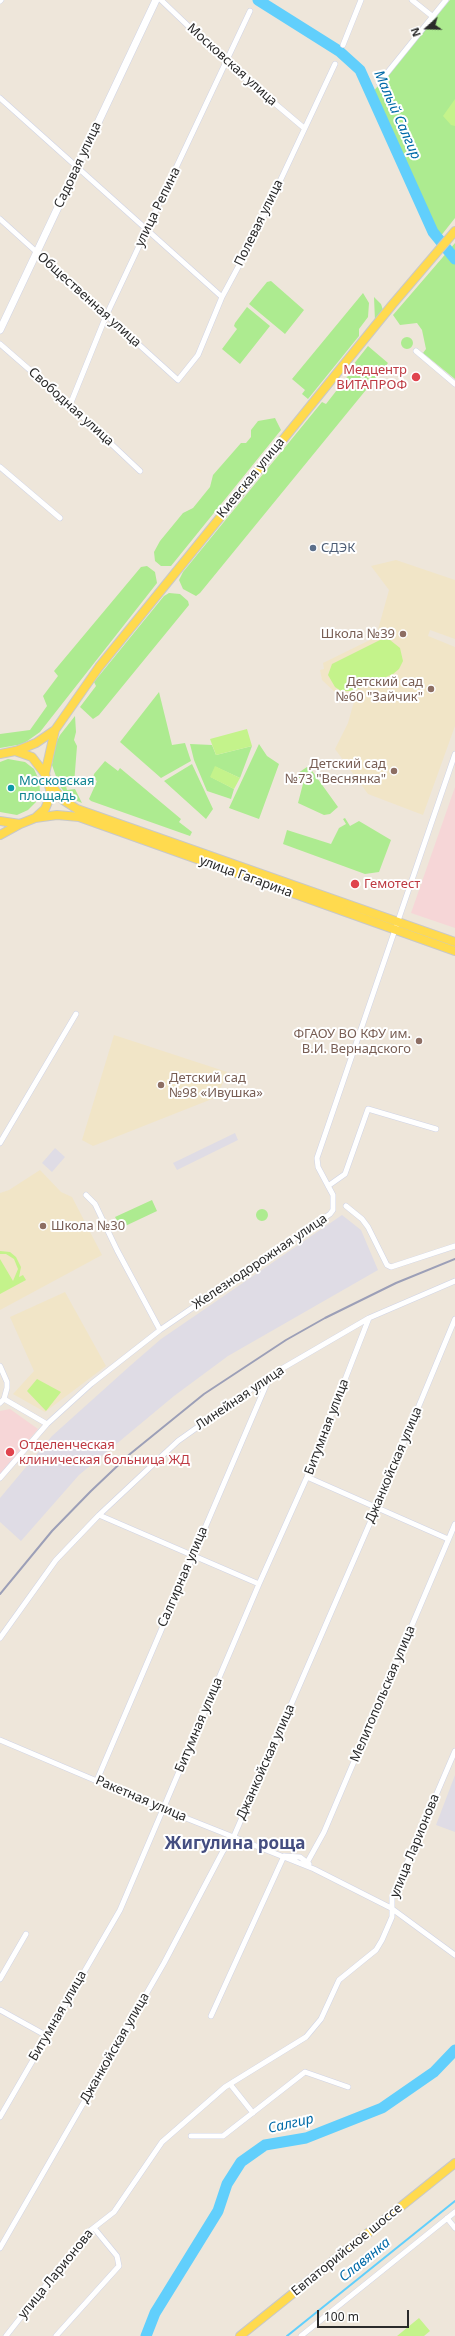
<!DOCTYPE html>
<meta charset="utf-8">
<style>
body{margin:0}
#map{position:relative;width:455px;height:2336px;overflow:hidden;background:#eee6da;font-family:"Noto Sans",sans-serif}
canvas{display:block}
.north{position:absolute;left:407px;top:8px;width:40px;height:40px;-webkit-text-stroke:3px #fff;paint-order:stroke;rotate:250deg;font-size:11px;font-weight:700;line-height:16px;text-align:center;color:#2a2a2a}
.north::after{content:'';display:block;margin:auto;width:14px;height:18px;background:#2a2a2a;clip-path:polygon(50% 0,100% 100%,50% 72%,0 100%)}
.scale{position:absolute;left:317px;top:2310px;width:92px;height:18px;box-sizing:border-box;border:2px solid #2a2a2a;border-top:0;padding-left:5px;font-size:12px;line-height:14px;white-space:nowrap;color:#2a2a2a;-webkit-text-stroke:3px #fff;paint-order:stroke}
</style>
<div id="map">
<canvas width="455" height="2336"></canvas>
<div class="north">N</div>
<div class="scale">100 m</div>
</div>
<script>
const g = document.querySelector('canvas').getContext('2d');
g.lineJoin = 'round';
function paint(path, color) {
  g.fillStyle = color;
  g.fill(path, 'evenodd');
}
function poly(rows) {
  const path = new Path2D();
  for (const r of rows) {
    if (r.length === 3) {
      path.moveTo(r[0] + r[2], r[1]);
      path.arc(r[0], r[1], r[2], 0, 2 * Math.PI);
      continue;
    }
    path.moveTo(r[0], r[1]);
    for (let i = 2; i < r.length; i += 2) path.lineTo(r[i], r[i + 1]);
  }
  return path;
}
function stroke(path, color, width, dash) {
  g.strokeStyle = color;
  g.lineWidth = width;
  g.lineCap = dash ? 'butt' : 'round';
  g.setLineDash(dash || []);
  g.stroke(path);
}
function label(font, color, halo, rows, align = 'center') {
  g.font = font + ' "Noto Sans",sans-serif';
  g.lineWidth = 4;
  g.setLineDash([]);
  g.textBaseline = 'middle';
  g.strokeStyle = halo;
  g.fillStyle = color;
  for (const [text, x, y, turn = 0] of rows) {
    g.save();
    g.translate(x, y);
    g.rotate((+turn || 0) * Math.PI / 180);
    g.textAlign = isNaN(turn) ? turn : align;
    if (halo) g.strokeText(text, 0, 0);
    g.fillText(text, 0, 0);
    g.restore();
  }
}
paint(poly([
 [235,1133,238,1140,177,1170,173,1163],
 [55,1148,65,1157,52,1172,42,1163],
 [342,1215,361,1230,378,1270,228,1356,174,1396,79,1475,21,1541,0,1522,0,1498,52,1436,131,1365,161,1339],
 [455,1775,455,1832,436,1825]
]), '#dfdce5');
paint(poly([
 [396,560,455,580,455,639,430,630,428,636,455,647,455,726,423,815,368,794,335,749,348,723,355,698,354,693,339,696,322,680,320,670,324,669,323,663,376,637,389,590,371,566],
 [114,1035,227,1072,217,1097,93,1146,82,1140],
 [40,1170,61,1192,72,1197,102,1255,0,1310,0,1193,9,1190],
 [65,1292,106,1366,45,1412,13,1394,34,1371,10,1317]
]), '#f1e5c7');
paint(poly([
 [455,787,455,928,411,913],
 [10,1409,38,1429,0,1474,0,1411]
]), '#f6d6d7');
paint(poly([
 [450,0,455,0,455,218,440,237,434,233,372,93],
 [455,243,455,379,423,353,426,349,422,330,417,323,400,325,393,315],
 [271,281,304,310,285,334,249,304,267,282],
 [363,293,369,303,368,317,359,329,359,336,308,399,302,394,305,390,292,379],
 [374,297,381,304,383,310,375,321],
 [247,307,270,326,240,364,222,349,237,329,234,326,235,323],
 [407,343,6],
 [368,346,388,363,200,593,196,596,183,589,179,580,183,572,322,402,326,404,351,372,349,370],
 [275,418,281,430,171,566,161,566,155,561,154,552,160,541,183,513,193,508,210,487,213,475,241,443,246,443,251,437,251,430,258,421],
 [147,566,155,572,157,583,40,732,23,744,0,748,0,734,30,730,47,706,43,696,58,676,54,671,141,567],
 [169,593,180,594,188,601,189,605,99,715,93,719,80,707,96,686,94,682,164,596],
 [159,692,172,745,185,743,191,761,161,778,120,742],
 [75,716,76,732,74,740,77,746,74,784,66,786,67,790,75,789,82,803,68,797,59,785,52,765,55,745,60,735],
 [190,744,212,745,216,755,252,746,240,778,216,767,211,777,234,789,231,799,207,791,194,760],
 [259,744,267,756,279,764,259,819,229,808],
 [8,759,25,762,34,769,39,780,40,791,36,802,28,810,17,815,0,812,0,762],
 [105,761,118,771,120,768,181,819,179,822,192,832,190,836,91,801,89,799,97,781,93,779,94,774],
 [192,764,213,809,206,819,164,781],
 [307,767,310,768,338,807,330,814,324,815,298,803,304,780,297,777,298,773],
 [345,818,350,826,359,821,391,840,379,872,365,874,283,844,287,830,331,844,339,828,346,824,343,819],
 [152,1200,157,1211,121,1228,115,1217],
 [262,1215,6]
]), '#adeb90');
paint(poly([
 [455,99,455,126,451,125,443,116],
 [382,639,390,640,400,648,403,661,399,669,393,674,353,691,341,691,335,687,328,675,332,664],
 [247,729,252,746,216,755,210,739],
 [215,766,240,778,234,789,210,777],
 [0,1251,10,1252,16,1257,21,1267,19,1277,23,1275,26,1280,0,1294,0,1259,13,1281,18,1269,14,1259,6,1254,0,1254],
 [37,1379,61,1392,46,1411,27,1391],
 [419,2318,430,2331,424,2336,397,2336]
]), '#c4f38b');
stroke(poly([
 [287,2336,455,2201]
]), '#61cffc', 2);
stroke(poly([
 [258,0,339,51,360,70,433,232,455,259],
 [146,2336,155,2313,218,2211,227,2184,241,2162,265,2145,306,2138,382,2108,434,2072,455,2050]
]), '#61cffc', 11);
const street = poly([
 [161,0,227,63,304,128],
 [412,0,432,16],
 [0,1,1,0],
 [343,45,361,0],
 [379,83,446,0],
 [0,98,222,297],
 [0,219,178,380,198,355,222,297,250,245,335,64],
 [0,344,70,405,140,471],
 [416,351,455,384],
 [70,405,106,316,250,11],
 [0,467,60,518],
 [0,1143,76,1014],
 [328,1186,345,1174,368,1109,436,1129],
 [86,1195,95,1204,117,1250,160,1330],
 [346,1206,362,1219,368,1227,387,1265,391,1267,455,1246],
 [0,1366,7,1382,7,1388,4,1399,0,1403],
 [4,1399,47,1424],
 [307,1477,448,1539],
 [0,1478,47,1424,91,1384,160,1330,330,1214,333,1210,333,1195,318,1167,317,1158,455,754],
 [99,1515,259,1584],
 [0,1638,56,1560,99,1515,178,1441,271,1375,369,1318,455,1281],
 [0,1740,163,1809,314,1869,391,1908,455,1955],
 [97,1780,270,1376],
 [284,1856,300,1857,309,1864],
 [308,1861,324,1832,455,1524],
 [0,1979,26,1934],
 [0,2010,47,2036],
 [211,2016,284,1856],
 [230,2084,253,2113],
 [0,2117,120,1910,259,1584,307,1477,369,1318],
 [191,2136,223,2136,305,2072,348,2087],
 [447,2218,455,2228],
 [0,2248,164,1963,223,1851,234,1836,376,1509,455,1319],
 [6,2336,87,2233,114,2212,162,2142,225,2087,306,2037,321,2019,339,1980,376,1950,382,1940,392,1917,392,1898,455,1751],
 [56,2336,119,2266,117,2256,94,2228],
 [301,2336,455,2212]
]);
const secondary = poly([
 [0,330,156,0]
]);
const primary = poly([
 [16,751,36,743,55,730],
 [0,754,15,751,32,757,45,774,50,789,50,797,45,809,35,818,20,824,0,821],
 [45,774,55,730,99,667,392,305,455,231],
 [48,781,63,800,77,809,455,942],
 [35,818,57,815,79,817,455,951],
 [0,835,20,824],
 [240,2336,455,2163]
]);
stroke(street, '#cfd3e5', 6);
stroke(secondary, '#cfd3e5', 8);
stroke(primary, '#c8c8c8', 10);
stroke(street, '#fff', 5);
stroke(secondary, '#fff', 7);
stroke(primary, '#ffda4e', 8);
stroke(poly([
 [0,1594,52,1531,91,1491,130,1454,204,1394,286,1340,325,1318,396,1283,455,1259]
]), '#9c9fb7', 2);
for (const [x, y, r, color] of [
 [416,377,5,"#e0444e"],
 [313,548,4,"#5c6f8a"],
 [403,634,4,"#8d6e63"],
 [431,689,4,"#8d6e63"],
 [394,771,4,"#8d6e63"],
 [11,788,4,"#0f9aa8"],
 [355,884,5,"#e0444e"],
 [419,1041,4,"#8d6e63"],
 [161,1085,4,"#8d6e63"],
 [43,1226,4,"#8d6e63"],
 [10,1452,5,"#e0444e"]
]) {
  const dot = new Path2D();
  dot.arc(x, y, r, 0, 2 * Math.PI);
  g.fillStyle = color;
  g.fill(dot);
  stroke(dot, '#fff', 1.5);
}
label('13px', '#2a2a2a', '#fff', [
 ["Московская улица",232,65,42],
 ["Садовая улица",78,165,-65],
 ["улица Репина",158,207,-64],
 ["Полевая улица",259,223,-64],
 ["Общественная улица",89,300,42],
 ["Свободная улица",71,407,42],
 ["Киевская улица",251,478,-51],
 ["улица Гагарина",246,877,20],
 ["Железнодорожная улица",260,1262,-34],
 ["Линейная улица",240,1398,-34],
 ["Битумная улица",327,1427,-69],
 ["Джанкойская улица",394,1465,-67],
 ["Салгирная улица",183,1577,-67],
 ["Мелитопольская улица",383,1694,-67],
 ["Битумная улица",199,1725,-67],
 ["Джанкойская улица",266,1762,-66],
 ["Ракетная улица",141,1799,23],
 ["улица Ларионова",415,1846,-68],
 ["Битумная улица",58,2016,-60],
 ["Джанкойская улица",115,2048,-60],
 ["Евпаторийское шоссе",347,2250,-39],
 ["улица Ларионова",56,2274,-51]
]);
label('13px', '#be3a42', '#fff', [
 ["Медцентр",407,370,"right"],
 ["ВИТАПРОФ",407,385,"right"],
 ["Гемотест",364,884],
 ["Отделенческая",19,1445],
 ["клиническая больница ЖД",19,1460]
], 'left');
label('13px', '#4e5e75', '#fff', [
 ["СДЭК",321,548]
], 'left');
label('13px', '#785e54', '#fff', [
 ["Школа №39",395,634],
 ["Детский сад",423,682],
 ["№60 \"Зайчик\"",423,697],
 ["Детский сад",386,764],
 ["№73 \"Веснянка\"",386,779],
 ["ФГАОУ ВО КФУ им.",411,1034],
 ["В.И. Вернадского",411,1049],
 ["Детский сад",169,1078,"left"],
 ["№98 «Ивушка»",169,1093,"left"],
 ["Школа №30",51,1226,"left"]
], 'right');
label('13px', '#0d838f', '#fff', [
 ["Московская",19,781],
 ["площадь",19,796]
], 'left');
label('italic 14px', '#006aa8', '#fff', [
 ["Малый Салгир",397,115,66],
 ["Салгир",291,2124,-13],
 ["Славянка",365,2260,-39]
]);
label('bold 17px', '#454e80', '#fff', [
 ["Жигулина роща",235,1844]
]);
</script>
